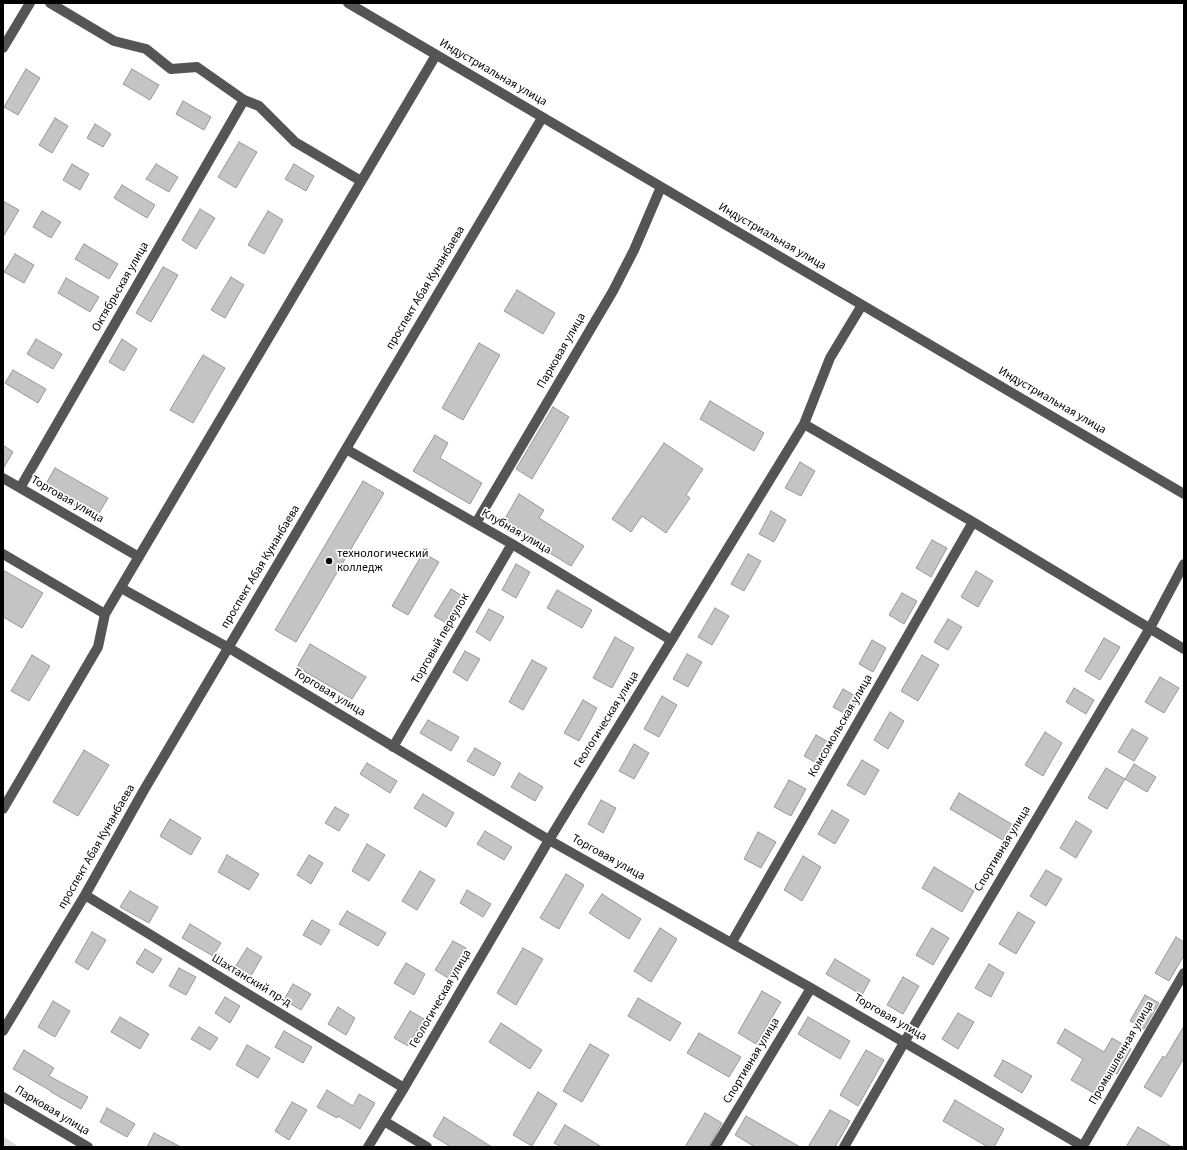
<!DOCTYPE html>
<meta charset="utf-8">
<style>
body{margin:0}
#map{position:relative;width:1187px;height:1150px;overflow:hidden;background:#fff;font-family:"Source Sans 3",sans-serif}
canvas{display:block}
.frame{position:absolute;inset:0;border:4px solid #000;pointer-events:none}
</style>
<div id="map">
<canvas width="1187" height="1150"></canvas>
<div class="frame"></div>
</div>
<script>
const g = document.querySelector('canvas').getContext('2d');
g.lineJoin = 'round';
function paint(path, color) {
  g.fillStyle = color;
  g.fill(path, 'evenodd');
}
function poly(rows) {
  const path = new Path2D();
  for (const r of rows) {
    path.moveTo(r[0], r[1]);
    for (let i = 2; i < r.length; i += 2) path.lineTo(r[i], r[i + 1]);
  }
  return path;
}
function stroke(path, color, width, dash) {
  g.strokeStyle = color;
  g.lineWidth = width;
  g.lineCap = dash ? 'butt' : 'round';
  g.setLineDash(dash || []);
  g.stroke(path);
}
function label(font, color, halo, rows, align = 'center') {
  g.font = font + ' "Source Sans 3",sans-serif';
  g.lineWidth = 3.5;
  g.setLineDash([]);
  g.textBaseline = 'middle';
  g.strokeStyle = halo;
  g.fillStyle = color;
  for (const [text, x, y, turn = 0] of rows) {
    g.save();
    g.translate(x, y);
    g.rotate((+turn || 0) * Math.PI / 180);
    g.textAlign = isNaN(turn) ? turn : align;
    if (halo) g.strokeText(text, 0, 0);
    g.fillText(text, 0, 0);
    g.restore();
  }
}
paint(poly([
 [3,1136,19,1147,3,1147]
]), '#dcdcdc');
const building = poly([
 [26,69,40,78,18,115,4,107,26,69],
 [132,69,159,85,150,100,123,84,132,69],
 [183,101,211,117,204,130,176,114,183,101],
 [55,118,68,126,52,153,39,145,55,118],
 [95,124,111,134,103,147,87,138,95,124],
 [239,142,257,152,236,188,218,177,239,142],
 [72,164,89,174,80,190,63,180,72,164],
 [156,164,178,177,169,192,146,179,156,164],
 [294,164,314,176,306,191,285,179,294,164],
 [122,185,155,205,147,218,114,198,122,185],
 [3,201,19,210,3,237,3,201],
 [200,209,215,218,196,249,182,240,200,209],
 [42,211,61,222,51,238,33,227,42,211],
 [268,211,283,220,264,254,248,245,268,211],
 [84,244,118,264,109,279,75,259,84,244],
 [15,254,34,265,24,283,4,272,15,254],
 [163,267,178,275,151,322,136,313,163,267],
 [231,277,244,285,225,318,211,310,231,277],
 [66,278,99,297,90,312,58,293,66,278],
 [517,290,555,313,543,334,504,311,517,290],
 [36,339,62,354,53,369,27,354,36,339],
 [122,339,137,349,124,371,109,362,122,339],
 [479,343,500,355,463,420,442,408,479,343],
 [203,355,225,368,193,423,170,410,203,355],
 [13,370,46,389,38,403,5,383,13,370],
 [710,401,764,433,754,451,700,419,710,401],
 [553,407,569,417,532,479,516,469,553,407],
 [435,435,448,443,440,458,482,483,470,504,413,471,435,435],
 [664,443,703,469,686,495,690,498,666,533,642,516,631,532,612,519,664,443],
 [3,445,13,452,3,469,3,445],
 [800,462,815,471,801,496,785,488,800,462],
 [55,468,108,498,96,518,44,487,55,468],
 [363,481,384,493,296,642,275,630,363,481],
 [519,494,544,510,539,518,584,546,571,566,502,524,519,494],
 [771,511,786,520,774,542,759,534,771,511],
 [932,540,947,548,931,577,916,568,932,540],
 [423,553,439,562,408,615,392,606,423,553],
 [748,554,761,561,744,591,731,584,748,554],
 [516,564,530,572,516,598,502,590,516,564],
 [3,570,43,593,22,628,3,617,3,570],
 [976,571,993,581,978,607,961,597,976,571],
 [451,589,464,597,448,624,434,616,451,589],
 [557,590,592,610,582,628,547,608,557,590],
 [902,593,917,601,904,624,889,615,902,593],
 [715,608,729,616,712,645,698,637,715,608],
 [489,609,504,617,490,641,476,632,489,609],
 [948,619,962,627,948,650,934,642,948,619],
 [615,637,634,648,612,688,593,678,615,637],
 [1104,638,1120,647,1100,680,1085,671,1104,638],
 [872,640,886,648,873,672,859,664,872,640],
 [310,644,366,677,352,699,297,667,310,644],
 [465,651,480,659,467,681,453,672,465,651],
 [687,654,702,662,688,687,673,679,687,654],
 [32,655,50,666,29,701,11,691,32,655],
 [922,655,939,665,918,701,901,691,922,655],
 [532,660,547,668,523,710,509,702,532,660],
 [1160,677,1179,688,1164,713,1145,702,1160,677],
 [1074,688,1094,700,1086,714,1066,702,1074,688],
 [843,689,859,698,849,716,833,707,843,689],
 [662,696,677,705,659,737,644,729,662,696],
 [583,700,597,708,579,741,564,733,583,700],
 [890,712,904,721,888,749,874,740,890,712],
 [428,720,459,737,451,751,420,733,428,720],
 [1132,729,1148,738,1134,761,1118,752,1132,729],
 [1045,732,1062,743,1043,776,1025,765,1045,732],
 [816,735,832,744,820,765,804,756,816,735],
 [634,744,649,753,634,779,619,771,634,744],
 [475,748,501,763,494,776,467,761,475,748],
 [84,750,109,765,78,816,53,802,84,750],
 [862,760,879,770,865,795,847,785,862,760],
 [367,763,397,781,390,793,360,774,367,763],
 [1134,764,1156,777,1147,792,1125,779,1134,764],
 [1106,768,1125,779,1107,809,1088,798,1106,768],
 [519,773,543,787,535,801,511,787,519,773],
 [789,780,806,789,791,816,774,807,789,780],
 [959,793,1015,826,1006,842,950,809,959,793],
 [423,794,454,813,446,827,414,808,423,794],
 [601,800,616,808,603,833,588,824,601,800],
 [335,807,349,815,339,831,325,823,335,807],
 [832,810,849,820,835,844,818,834,832,810],
 [170,819,201,838,191,855,160,836,170,819],
 [1076,821,1092,831,1076,858,1060,848,1076,821],
 [485,831,512,847,504,860,477,844,485,831],
 [758,832,776,842,761,868,744,859,758,832],
 [367,844,385,855,369,881,352,871,367,844],
 [227,855,259,874,249,890,218,872,227,855],
 [309,855,323,863,311,884,297,875,309,855],
 [803,856,821,867,802,901,784,890,803,856],
 [934,867,974,891,962,912,922,888,934,867],
 [1046,870,1062,879,1046,906,1030,896,1046,870],
 [420,871,435,880,417,910,402,901,420,871],
 [566,874,584,885,559,929,540,918,566,874],
 [467,890,491,904,483,917,460,903,467,890],
 [130,891,158,907,149,923,120,907,130,891],
 [602,894,641,919,629,939,589,913,602,894],
 [347,911,386,933,378,946,339,924,347,911],
 [1018,912,1035,922,1016,954,999,944,1018,912],
 [312,920,330,930,321,945,303,935,312,920],
 [190,924,221,943,213,956,182,938,190,924],
 [660,928,677,939,651,982,634,971,660,928],
 [932,928,949,938,933,965,916,955,932,928],
 [92,932,106,940,88,970,75,962,92,932],
 [1176,937,1184,942,1184,955,1169,981,1155,973,1176,937],
 [453,941,466,948,448,978,435,970,453,941],
 [247,948,262,957,248,981,232,972,247,948],
 [523,948,543,959,516,1005,497,993,523,948],
 [145,949,162,959,153,973,136,963,145,949],
 [835,959,870,980,862,995,826,974,835,959],
 [406,963,425,974,414,995,394,983,406,963],
 [989,964,1004,973,991,997,975,988,989,964],
 [179,968,196,977,186,995,169,986,179,968],
 [903,977,919,986,903,1014,887,1005,903,977],
 [293,984,311,994,301,1010,284,1000,293,984],
 [762,991,781,1002,756,1044,738,1033,762,991],
 [1145,995,1159,1003,1144,1029,1130,1021,1145,995],
 [225,997,240,1006,230,1023,215,1013,225,997],
 [638,998,681,1023,670,1041,628,1016,638,998],
 [53,1001,70,1011,55,1037,38,1027,53,1001],
 [338,1007,355,1018,346,1035,328,1024,338,1007],
 [410,1011,424,1019,408,1046,394,1038,410,1011],
 [958,1013,974,1022,958,1049,942,1039,958,1013],
 [120,1017,149,1034,140,1049,111,1032,120,1017],
 [808,1017,850,1041,840,1059,798,1034,808,1017],
 [501,1023,542,1050,530,1069,489,1042,501,1023],
 [1184,1026,1184,1058,1161,1097,1144,1087,1163,1056,1165,1058,1184,1026],
 [199,1027,218,1038,210,1050,191,1039,199,1027],
 [1065,1029,1104,1052,1112,1038,1131,1049,1117,1074,1113,1072,1099,1096,1071,1080,1083,1059,1057,1043,1065,1029],
 [284,1031,312,1047,303,1063,275,1047,284,1031],
 [699,1033,741,1057,729,1077,687,1053,699,1033],
 [590,1044,609,1055,582,1102,563,1091,590,1044],
 [247,1045,270,1058,258,1078,236,1065,247,1045],
 [24,1050,54,1068,49,1076,88,1097,81,1109,51,1092,51,1091,13,1069,24,1050],
 [866,1050,884,1060,858,1106,840,1095,866,1050],
 [1003,1060,1032,1076,1022,1093,994,1076,1003,1060],
 [327,1090,353,1106,359,1094,375,1103,360,1129,338,1116,337,1118,317,1107,327,1090],
 [538,1092,557,1104,532,1146,513,1135,538,1092],
 [955,1100,1004,1129,994,1147,988,1147,943,1121,955,1100],
 [292,1102,307,1110,289,1140,275,1131,292,1102],
 [107,1108,135,1124,127,1137,100,1122,107,1108],
 [830,1110,850,1121,835,1147,808,1147,830,1110],
 [705,1113,722,1123,709,1147,685,1147,705,1113],
 [746,1116,800,1147,755,1147,735,1135,746,1116],
 [444,1117,492,1147,451,1147,433,1136,444,1117],
 [565,1125,602,1147,562,1147,554,1143,565,1125],
 [1138,1127,1172,1147,1126,1147,1138,1127],
 [154,1133,181,1147,147,1147,154,1133]
]);
paint(building, '#c4c4c4');
stroke(building, '#999', 1);
stroke(poly([
 [50,3,114,41,146,49,171,69,197,67,244,100,259,106,295,142,361,181],
 [348,3,1184,494],
 [3,48,30,3],
 [804,424,973,522,1184,649],
 [346,449,512,544,671,640],
 [3,478,139,557],
 [20,488,244,100],
 [476,523,613,291,634,250,661,187],
 [3,554,105,614],
 [121,588,229,648,549,840,811,988,1084,1147],
 [393,747,512,544],
 [3,809,98,647,105,614,436,55],
 [85,895,261,1002,404,1088],
 [732,942,973,522],
 [3,1031,85,895,144,790,542,118],
 [3,1097,88,1147],
 [384,1121,427,1147],
 [1083,1146,1184,973],
 [368,1147,404,1088,549,840,804,424,830,358,862,305],
 [715,1147,811,988],
 [844,1147,905,1041,1150,628,1184,564]
]), '#555', 10);
for (const [x, y, r, color] of [
 [329,561,4,"#000"]
]) {
  const dot = new Path2D();
  dot.arc(x, y, r, 0, 2 * Math.PI);
  g.fillStyle = color;
  g.fill(dot);
  stroke(dot, '#fff', 1.5);
}
label('12px', '#000', '#fff', [
 ["Индустриальная улица",493,73,30],
 ["Индустриальная улица",772,237,30],
 ["Октябрьская улица",121,287,-60],
 ["проспект Абая Кунанбаева",426,288,-59],
 ["Парковая улица",562,351,-60],
 ["Индустриальная улица",1052,401,30],
 ["Торговая улица",67,500,30],
 ["Клубная улица",516,532,30],
 ["проспект Абая Кунанбаева",261,567,-59],
 ["Торговый переулок",441,639,-60],
 ["Торговая улица",329,693,31],
 ["Геологическая улица",607,720,-58],
 ["Комсомольская улица",841,726,-60],
 ["проспект Абая Кунанбаева",97,847,-60],
 ["Спортивная улица",1003,849,-59],
 ["Торговая улица",608,858,29],
 ["Шахтанский пр-д",251,981,31],
 ["Геологическая улица",441,999,-60],
 ["Торговая улица",890,1018,30],
 ["Промышленная улица",1122,1053,-60],
 ["Спортивная улица",752,1061,-59],
 ["Парковая улица",52,1111,31]
]);
label('12px', '#000', '#fff', [
 ["технологический",337,554],
 ["колледж",337,568]
], 'left');
</script>
